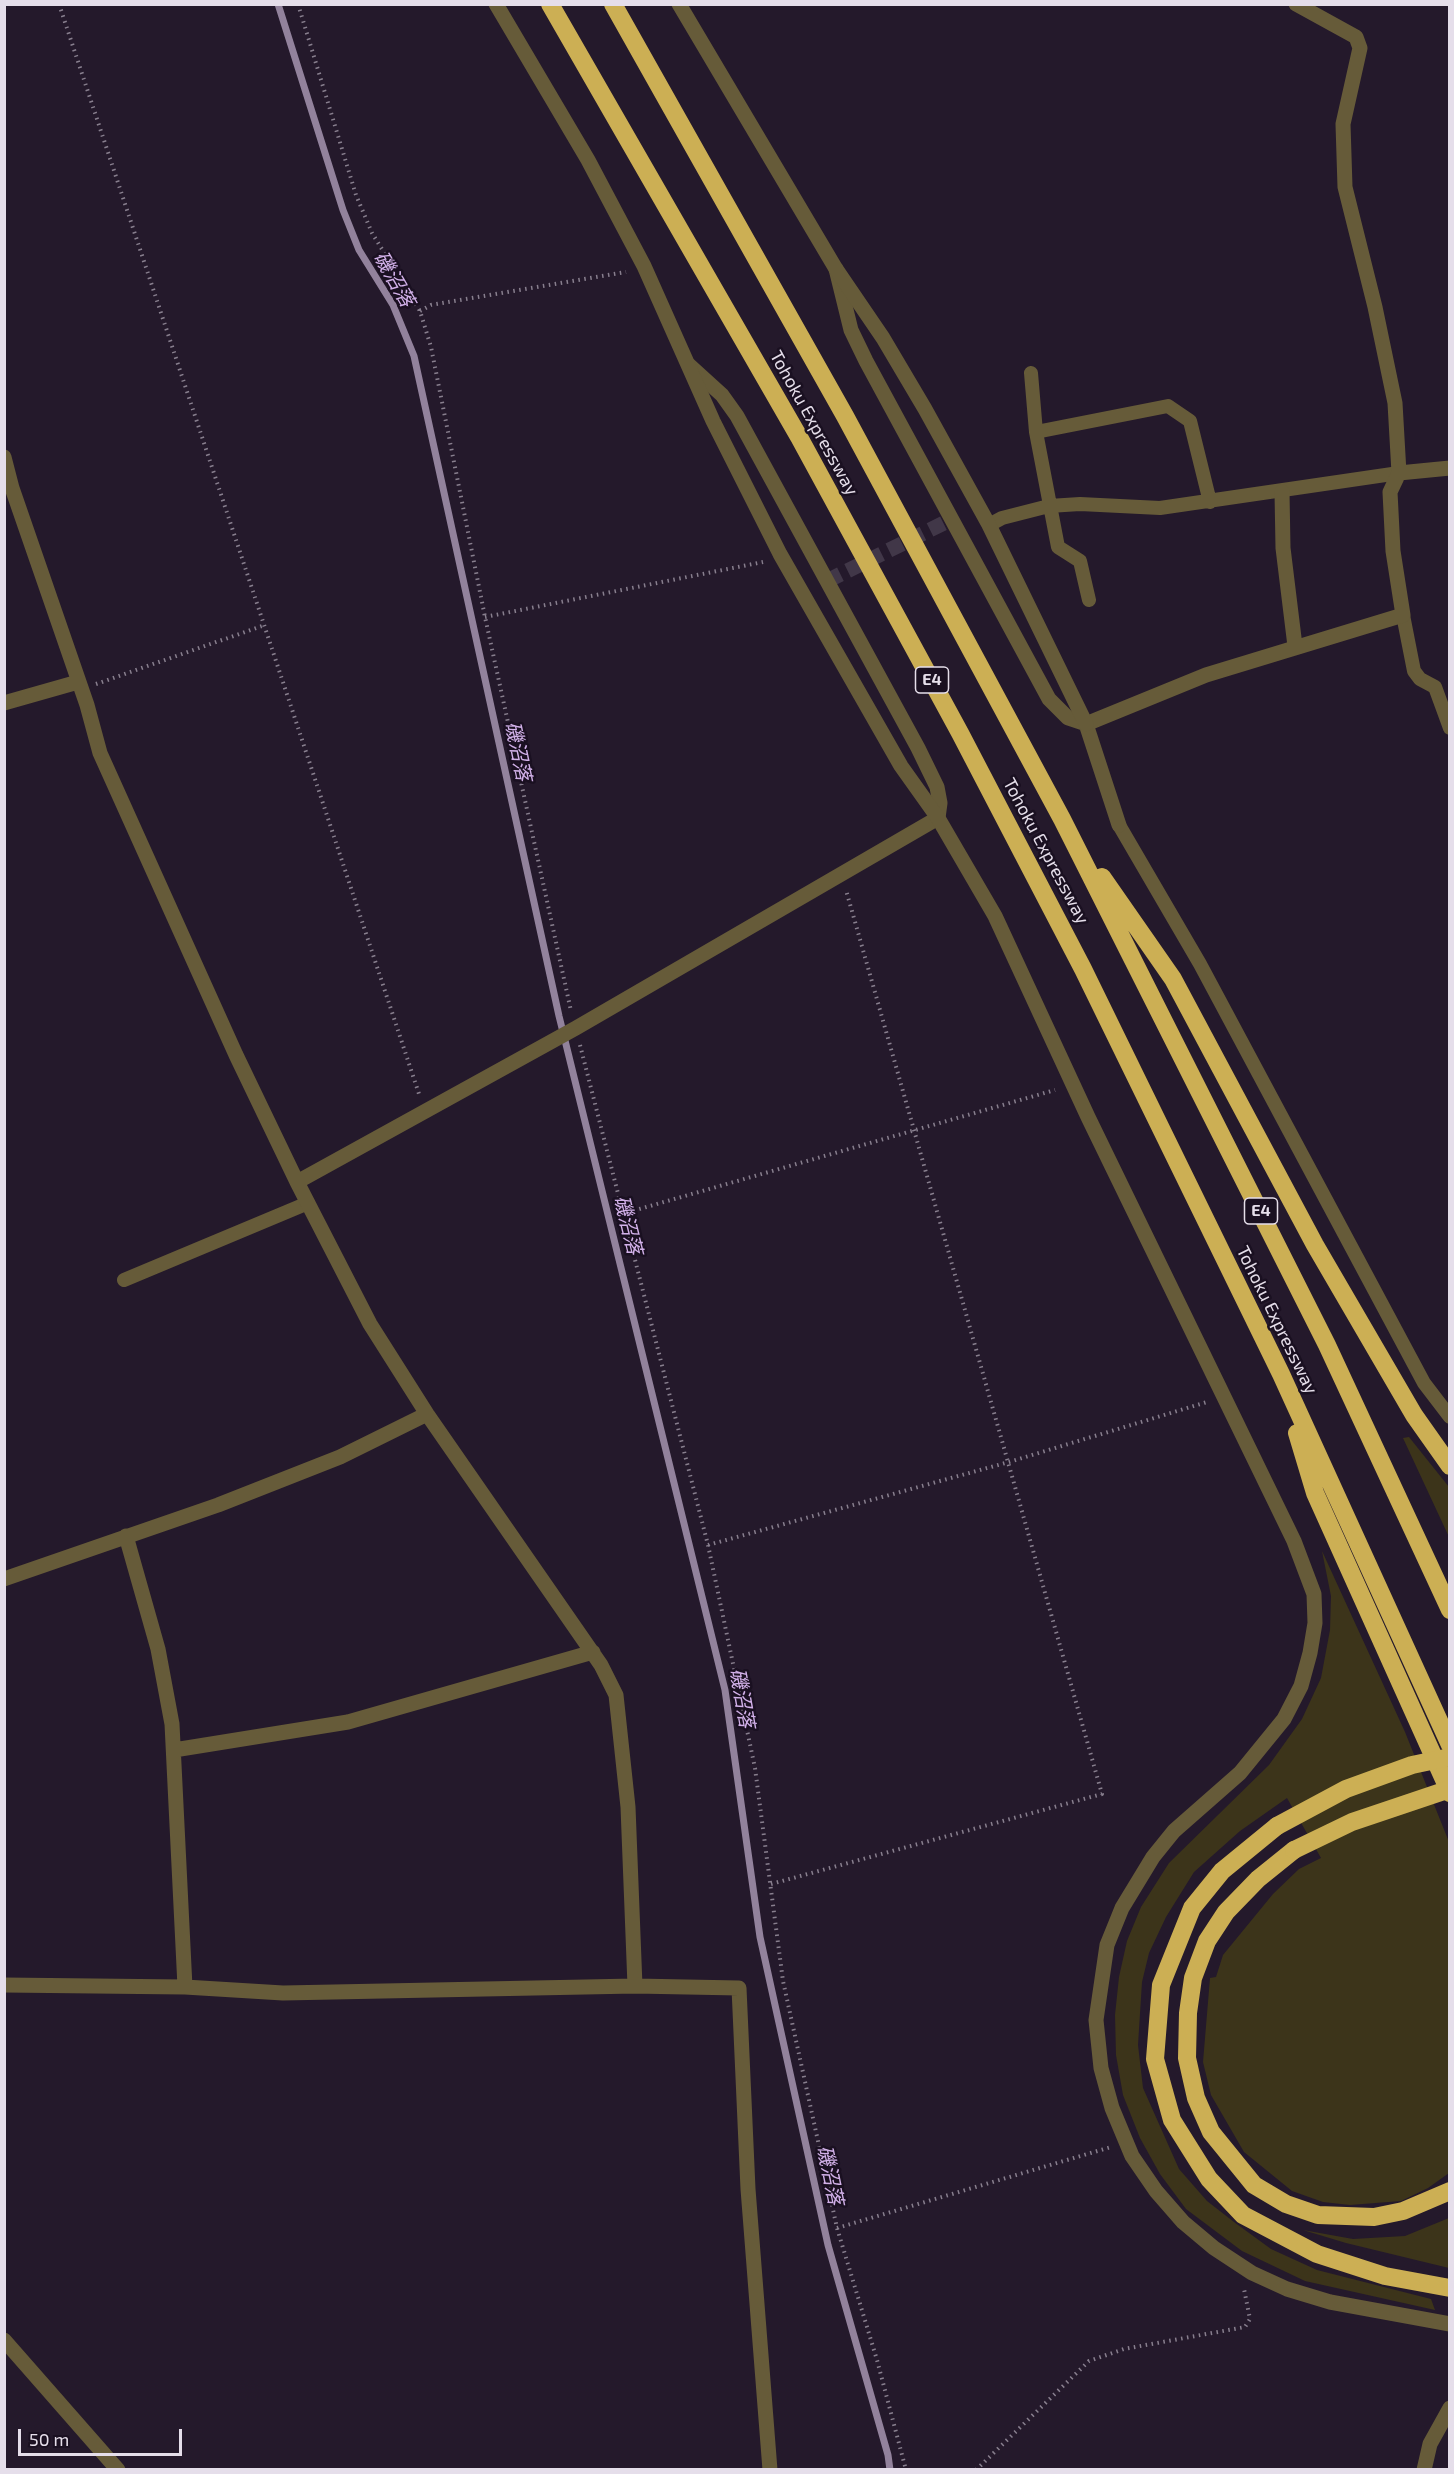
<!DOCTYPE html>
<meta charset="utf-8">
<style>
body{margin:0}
#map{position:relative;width:1454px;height:2474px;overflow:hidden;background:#24192b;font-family:"Exo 2",sans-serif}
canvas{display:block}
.frame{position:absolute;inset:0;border:6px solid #e5deea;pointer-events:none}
.scale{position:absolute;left:18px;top:2429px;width:164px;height:27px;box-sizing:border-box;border:3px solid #e5deea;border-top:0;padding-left:8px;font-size:18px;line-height:21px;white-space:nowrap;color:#e5deea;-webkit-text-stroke:4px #1a1021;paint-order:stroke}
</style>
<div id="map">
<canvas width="1454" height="2474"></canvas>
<div class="frame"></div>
<div class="scale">50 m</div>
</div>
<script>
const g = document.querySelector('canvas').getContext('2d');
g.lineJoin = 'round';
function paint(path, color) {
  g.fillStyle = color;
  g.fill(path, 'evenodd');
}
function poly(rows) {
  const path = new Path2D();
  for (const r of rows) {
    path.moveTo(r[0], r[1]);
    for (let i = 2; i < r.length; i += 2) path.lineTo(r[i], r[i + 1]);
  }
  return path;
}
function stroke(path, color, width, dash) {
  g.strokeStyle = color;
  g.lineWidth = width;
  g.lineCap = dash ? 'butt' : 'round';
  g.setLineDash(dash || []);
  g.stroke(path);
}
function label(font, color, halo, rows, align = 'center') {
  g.font = font + ' "Exo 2","Noto Sans JP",sans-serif';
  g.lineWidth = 5;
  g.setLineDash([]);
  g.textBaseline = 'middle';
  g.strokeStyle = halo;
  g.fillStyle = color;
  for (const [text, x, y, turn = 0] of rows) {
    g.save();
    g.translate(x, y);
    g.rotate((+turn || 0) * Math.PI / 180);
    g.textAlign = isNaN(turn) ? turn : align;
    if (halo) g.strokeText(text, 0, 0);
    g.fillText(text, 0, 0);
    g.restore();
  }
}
paint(poly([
 [1409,1437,1449,1487,1449,1537,1403,1438],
 [1322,1551,1405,1732,1449,1842,1449,2173,1428,2188,1401,2201,1350,2205,1323,2202,1292,2191,1244,2152,1211,2095,1203,2062,1210,1978,1216,1977,1223,1955,1273,1894,1299,1869,1321,1858,1287,1798,1240,1831,1194,1872,1166,1917,1149,1953,1142,1982,1138,2045,1143,2088,1179,2169,1207,2201,1234,2222,1271,2249,1317,2270,1431,2299,1435,2310,1305,2281,1242,2251,1186,2209,1160,2174,1140,2138,1123,2095,1116,2055,1115,2015,1119,1977,1127,1941,1141,1907,1169,1863,1269,1765,1302,1719,1321,1678,1330,1630,1331,1596],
 [1449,2218,1449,2268,1346,2243,1303,2230,1353,2239,1405,2236]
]), '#3c341a');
stroke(poly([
 [278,4,343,210,359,250,393,305,414,356,559,1016,725,1690,760,1937,828,2245,888,2455,890,2470]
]), '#92829c', 7);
stroke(poly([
 [827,581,952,519]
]), '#413748', 15, [15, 8]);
stroke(poly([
 [59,4,419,1094],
 [298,4,356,195,372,233,420,311,431,347,485,617,571,1011],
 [420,311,431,305,626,272],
 [485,617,763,562],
 [96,684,265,625],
 [580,1045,708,1545,755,1768,783,1981,837,2228,877,2360,906,2470],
 [622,1214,1055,1090],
 [708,1545,1009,1462,1207,1402],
 [771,1884,1102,1794,846,890],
 [837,2228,1111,2147],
 [976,2470,1089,2361,1124,2349,1245,2327,1250,2319,1244,2289]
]), '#887f8e', 4, [1.5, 4.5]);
stroke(poly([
 [1031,373,1036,432,1058,547,1080,561,1089,600],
 [1036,432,1168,406,1190,421,1210,502],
 [989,525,1002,518,1049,506,1080,504,1160,508,1399,473],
 [1403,615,1414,671,1420,679,1435,687,1450,728],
 [1119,825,1200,964,1424,1383,1450,1417],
 [124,1280,308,1203]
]), '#665b39', 14);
stroke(poly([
 [836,269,851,330,866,361,1049,699,1068,718,1086,724,1206,675,1403,615,1393,551,1390,492,1399,473,1395,403,1375,307,1345,187,1343,124,1360,48,1356,37,1296,4],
 [4,457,12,488,87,705,100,753,236,1055,297,1182,370,1324,427,1414,601,1665,616,1695,628,1807,635,1986],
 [1399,473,1450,468],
 [1282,492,1283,548,1295,646],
 [4,703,78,682],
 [1086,724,1119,825],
 [297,1182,576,1028,938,818,940,803,937,787,918,748,737,416,722,395,689,365],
 [126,1536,158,1649,172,1724,185,1987],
 [4,1579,218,1505,340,1457,427,1414],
 [174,1750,348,1722,593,1652],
 [4,1985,185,1987,283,1993,635,1986,739,1988,748,2189,770,2470],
 [4,2340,118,2470],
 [1424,2470,1430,2444,1450,2408]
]), '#665b39', 15);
stroke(poly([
 [496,4,588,160,644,266,713,421,780,554,901,766,938,818,995,916,1088,1117,1294,1541,1314,1594,1315,1623,1310,1653,1301,1686,1284,1719,1240,1773,1174,1831,1153,1857,1122,1908,1107,1945,1096,2020,1101,2068,1112,2108,1132,2156,1156,2191,1183,2222,1214,2248,1252,2273,1287,2289,1330,2302,1450,2324],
 [679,4,836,269,883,338,925,409,989,525,1086,724]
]), '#665b39', 15);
stroke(poly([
 [550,4,799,437,960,733,1083,969,1281,1374,1450,1745],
 [613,4,845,416,1062,819,1327,1345,1450,1610],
 [1102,877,1173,979,1315,1245,1414,1415,1450,1466],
 [1297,1433,1315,1493,1450,1793],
 [1277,1826,1222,1871,1192,1908,1161,1985,1155,2059,1172,2120,1209,2179,1243,2215,1317,2254,1385,2276,1450,2288],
 [1294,1850,1258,1879,1226,1912,1207,1941,1193,1978,1188,2013,1187,2058,1196,2098,1211,2132,1254,2185,1286,2204,1318,2215,1374,2217,1403,2211,1450,2191]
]), '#ccaf54', 18);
stroke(poly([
 [1277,1826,1346,1789,1412,1765,1450,1757],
 [1294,1850,1352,1822,1450,1789]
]), '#ccaf54', 18);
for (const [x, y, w] of [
 [932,680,33],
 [1261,1211,33]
]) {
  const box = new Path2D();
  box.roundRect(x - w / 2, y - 13, w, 26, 4.5);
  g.fillStyle = '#1a1021';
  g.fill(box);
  stroke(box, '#e5deea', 1.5);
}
label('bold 16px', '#e5deea', null, [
 ["E4",932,680],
 ["E4",1261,1211]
]);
label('18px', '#e5deea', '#1a1021', [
 ["Tohoku Expressway",814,423,61],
 ["Tohoku Expressway",1046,851,62],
 ["Tohoku Expressway",1277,1320,64]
]);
label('italic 20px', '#d2b1e9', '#1a1021', [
 ["磯沼落",394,279,60],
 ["磯沼落",518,751,78],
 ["磯沼落",628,1225,76],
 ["磯沼落",742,1698,80],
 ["磯沼落",830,2175,78]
]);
</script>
